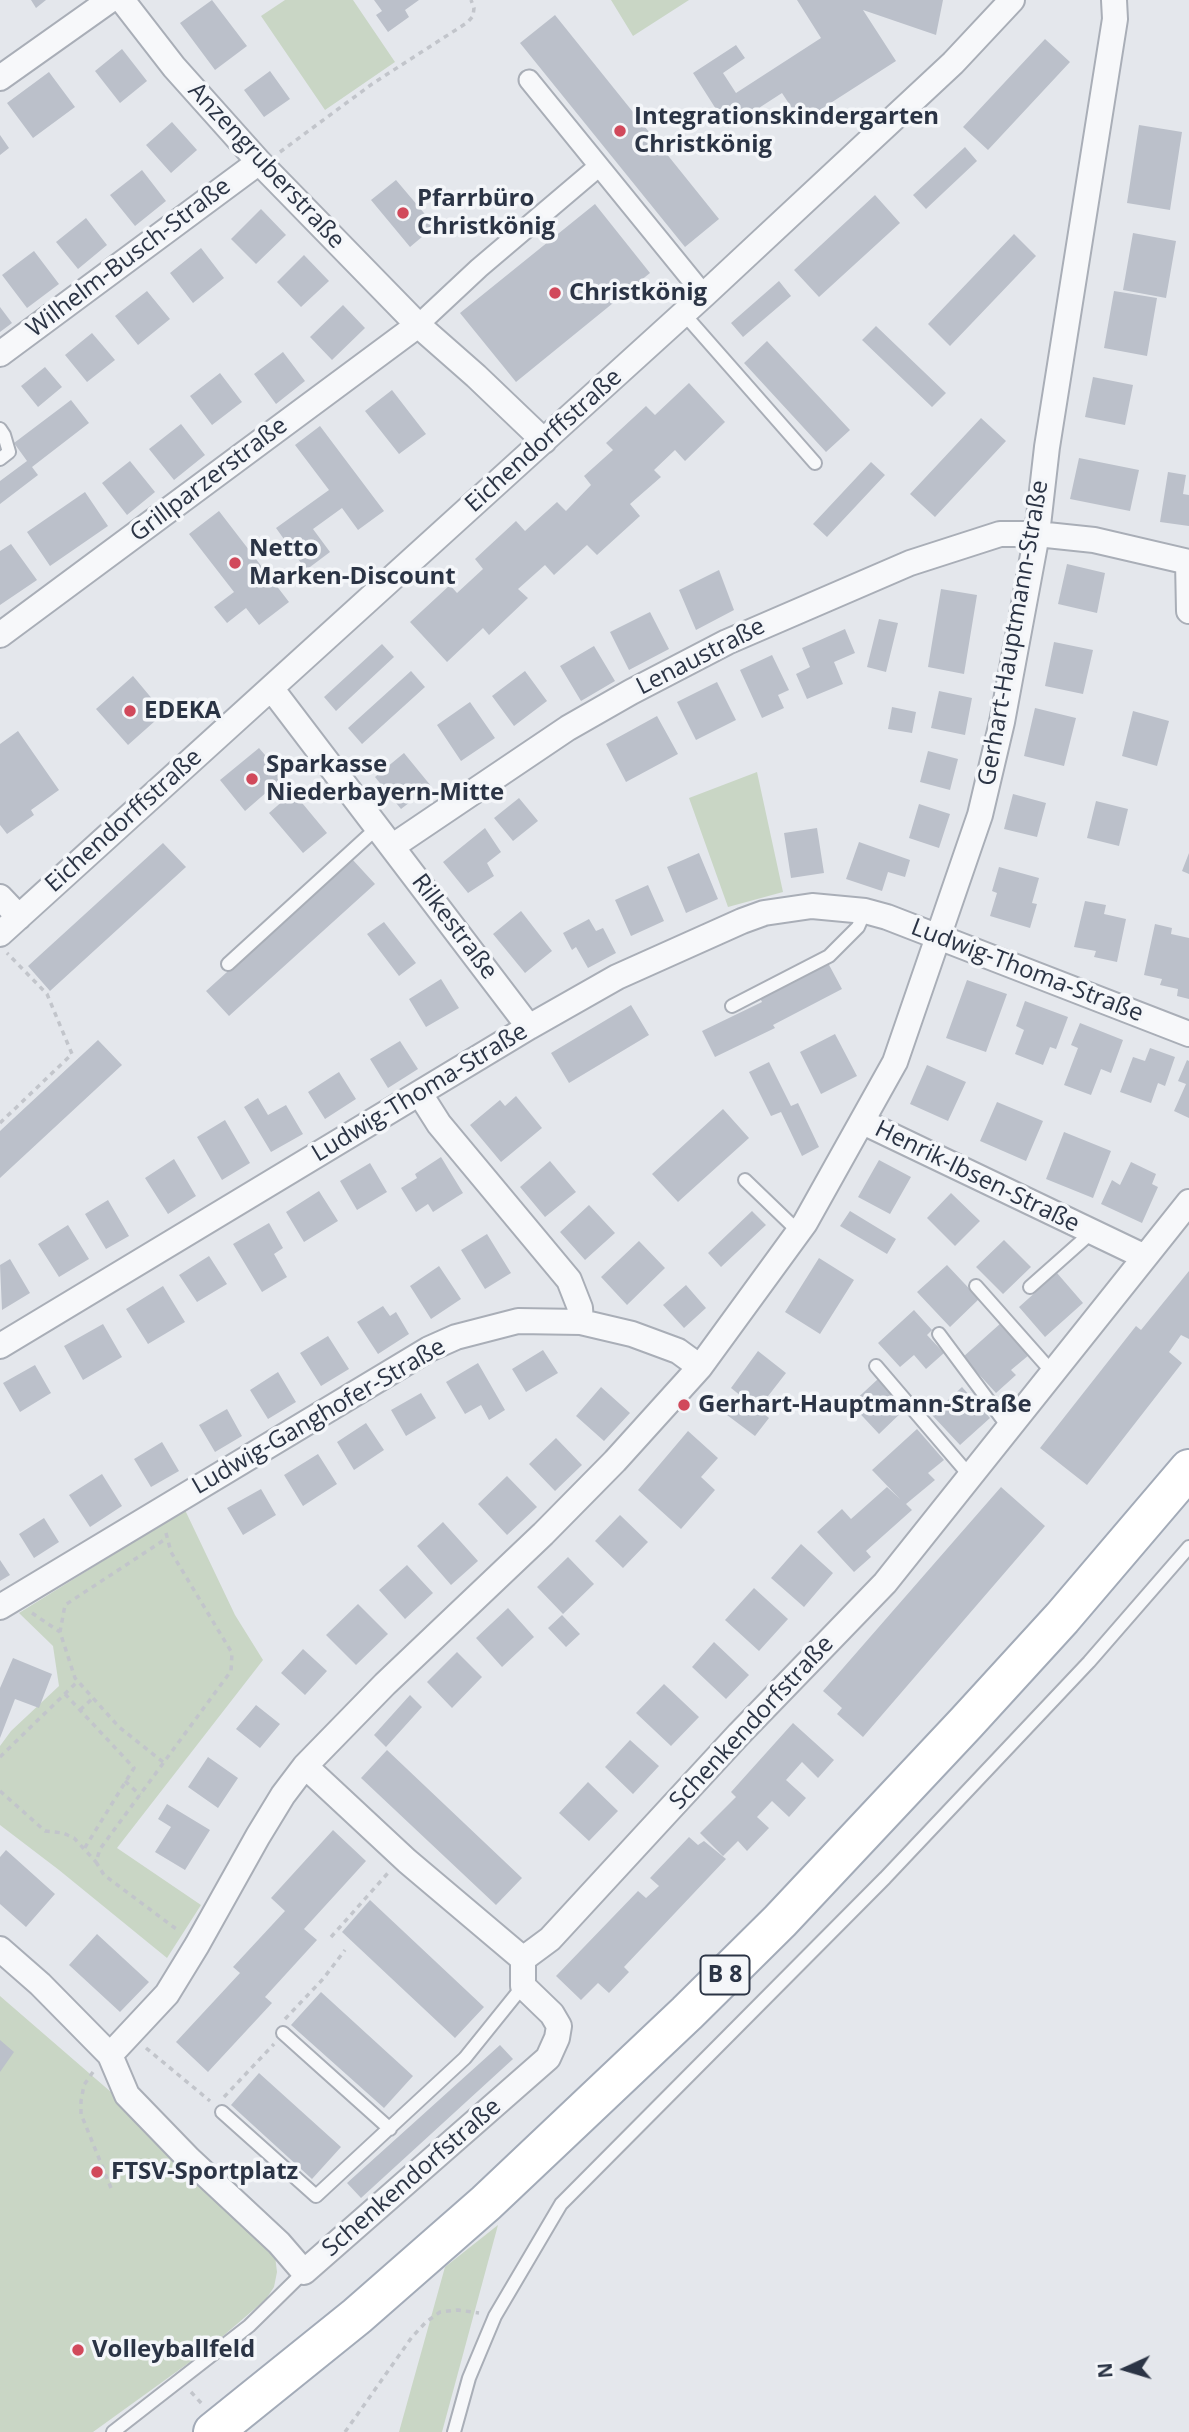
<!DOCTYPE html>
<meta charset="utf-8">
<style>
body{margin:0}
#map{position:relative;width:1189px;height:2432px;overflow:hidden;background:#e4e7ec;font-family:"Open Sans",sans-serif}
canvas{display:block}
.north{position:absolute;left:1091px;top:2334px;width:70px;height:70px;-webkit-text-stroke:5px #f4f6f9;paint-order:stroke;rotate:266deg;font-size:19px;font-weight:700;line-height:28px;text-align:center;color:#2b3445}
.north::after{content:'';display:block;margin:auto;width:24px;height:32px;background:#2b3445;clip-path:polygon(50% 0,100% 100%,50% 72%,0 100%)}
</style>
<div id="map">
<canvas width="1189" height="2432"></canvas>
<div class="north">N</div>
</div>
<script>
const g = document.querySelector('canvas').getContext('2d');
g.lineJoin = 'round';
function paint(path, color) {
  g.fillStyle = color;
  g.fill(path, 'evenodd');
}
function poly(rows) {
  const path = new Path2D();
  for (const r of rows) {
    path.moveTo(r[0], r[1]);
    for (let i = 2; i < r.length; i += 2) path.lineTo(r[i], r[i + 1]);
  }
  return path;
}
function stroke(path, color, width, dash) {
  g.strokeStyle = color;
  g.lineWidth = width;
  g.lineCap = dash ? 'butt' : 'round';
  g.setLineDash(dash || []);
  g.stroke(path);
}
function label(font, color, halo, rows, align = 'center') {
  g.font = font + ' "Open Sans",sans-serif';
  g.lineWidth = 7;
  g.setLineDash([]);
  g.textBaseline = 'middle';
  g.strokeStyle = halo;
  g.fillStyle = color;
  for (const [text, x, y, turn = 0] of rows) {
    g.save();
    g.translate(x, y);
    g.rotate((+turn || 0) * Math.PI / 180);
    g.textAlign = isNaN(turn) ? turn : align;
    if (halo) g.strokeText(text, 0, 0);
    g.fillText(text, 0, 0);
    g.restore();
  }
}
paint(poly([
 [285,0,353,0,395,62,325,110,261,16],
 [611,0,689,0,633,36],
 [757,772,783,892,728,907,689,798],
 [185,1510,235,1615,263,1660,117,1848,201,1905,167,1958,59,1870,0,1825,0,1746,11,1731,59,1686,53,1646,19,1613],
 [0,1996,119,2099,275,2256,277,2272,274,2287,266,2299,208,2349,93,2432,0,2432],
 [498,2225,442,2432,399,2432,445,2267]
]), '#c9d6c5');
paint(poly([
 [31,0,46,0,36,8],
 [212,0,247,46,215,70,180,23],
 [374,0,419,0,405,10,409,17,388,32,376,15,382,11],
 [797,0,943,0,936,35,863,10,896,61,801,122,782,93,728,128,693,73,736,45,745,58,723,73,736,93,821,38],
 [555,15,719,219,685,247,520,43],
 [1045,39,1070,62,988,150,963,127],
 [122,49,147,81,120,103,95,71],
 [270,71,290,99,264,117,244,90],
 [49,72,75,107,33,138,7,103],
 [172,122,197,150,171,173,146,145],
 [1139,125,1182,132,1170,210,1127,203],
 [0,135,9,148,0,155],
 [965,147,977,161,926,209,913,195],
 [142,170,166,201,135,226,110,195],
 [396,180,435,226,410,247,371,200],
 [875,195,900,223,819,297,794,270],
 [595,204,650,273,516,382,460,313],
 [261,209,286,235,256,264,231,239],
 [86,218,107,245,78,269,56,242],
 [1133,233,1176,241,1166,298,1123,290],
 [1014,234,1036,256,950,346,928,324],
 [201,248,224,278,193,303,170,273],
 [34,251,59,284,27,308,2,275],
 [304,255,329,281,301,307,277,282],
 [779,281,791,296,743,337,731,323],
 [147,291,170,319,138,345,115,316],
 [1114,291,1157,298,1147,356,1104,348],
 [343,305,365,328,332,360,310,337],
 [0,307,12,323,0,332],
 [876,326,946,393,932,407,862,340],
 [92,333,115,360,87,382,65,355],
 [767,341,850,430,826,452,744,363],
 [283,352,305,381,276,404,254,374],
 [45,367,62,387,38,407,21,386],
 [220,373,242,402,212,425,190,396],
 [1093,377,1133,385,1125,425,1085,417],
 [689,383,725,422,685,461,675,450,654,470,661,477,630,504,640,516,597,555,587,545,554,575,545,565,518,589,528,598,489,635,483,628,447,662,410,622,450,585,457,593,483,569,475,559,516,521,525,531,557,502,566,511,591,485,584,476,613,450,606,443,646,406,655,415],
 [392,390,426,434,399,454,365,411],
 [71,400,89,423,32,467,38,475,0,504,0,481,27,461,14,443],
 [981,418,1006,441,935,517,910,494],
 [181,424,205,455,174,480,149,449],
 [320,426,384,511,358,530,342,508,313,529,330,552,306,570,276,528,329,490,295,445],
 [1079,458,1139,470,1130,511,1070,499],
 [130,461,155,492,127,515,102,483],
 [871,462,885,475,827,537,813,524],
 [1168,472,1186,475,1183,494,1189,495,1189,526,1160,522],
 [85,492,108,526,50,566,27,532],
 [219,511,289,602,259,625,246,608,227,623,214,607,234,592,189,534],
 [11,544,37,580,0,605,0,551],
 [1067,564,1105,573,1097,613,1058,604],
 [719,570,734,610,696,630,679,590],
 [941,589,977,595,964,674,928,667],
 [650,612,669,649,629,670,610,632],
 [879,619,898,623,886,672,867,667],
 [845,629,855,653,834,662,843,684,807,699,796,674,810,667,802,648],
 [1054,642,1093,650,1083,694,1045,686],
 [382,644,394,657,336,711,324,697],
 [594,646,615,681,581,701,560,666],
 [772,655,789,690,778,695,784,708,762,718,740,670],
 [411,671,425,687,362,744,348,728],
 [525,671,547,701,514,726,492,696],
 [133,676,164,713,128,745,96,709],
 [717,682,736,720,696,740,677,702],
 [939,691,972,698,965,735,931,728],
 [470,702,495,738,461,761,437,725],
 [892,707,916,712,912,733,888,729],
 [1035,708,1076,718,1064,766,1024,756],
 [1133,711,1169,721,1157,766,1122,756],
 [657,716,678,754,626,782,606,744],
 [18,731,59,790,31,810,34,815,7,834,0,825,0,744],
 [259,748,284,777,245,811,220,780],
 [928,751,958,759,950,790,920,782],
 [404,753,431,786,401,809,375,777],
 [293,792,327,833,303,853,269,813],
 [1013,794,1046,803,1037,837,1004,829],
 [519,798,538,821,513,841,494,818],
 [1096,801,1128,809,1119,846,1087,838],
 [919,804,950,814,939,848,909,838],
 [485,828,501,852,487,863,494,876,468,893,443,862],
 [817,828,824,873,791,878,784,833],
 [859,842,910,860,905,877,888,872,882,891,846,879],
 [163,843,186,867,50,991,28,966],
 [699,853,718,899,686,913,667,867],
 [1189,853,1189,874,1182,871],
 [352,859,375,884,229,1016,206,991],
 [999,867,1039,878,1032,903,1037,904,1030,928,990,916,997,893,992,891],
 [648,885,664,921,631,936,615,900],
 [1085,901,1106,905,1104,914,1126,919,1117,962,1094,957,1096,951,1074,947],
 [521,911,552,951,525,973,493,934],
 [589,919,596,931,603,928,616,953,588,968,576,947,572,950,563,933],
 [384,922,416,963,399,976,367,934],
 [1155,924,1172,928,1171,934,1189,938,1189,999,1177,996,1178,989,1160,985,1162,979,1144,975],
 [828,963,842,989,773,1025,775,1028,715,1057,702,1031,762,1002,760,998],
 [441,979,459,1008,426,1027,409,999],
 [967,980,1007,994,986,1052,946,1038],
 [1025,1001,1068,1017,1056,1049,1050,1047,1043,1065,1015,1054,1024,1030,1016,1026],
 [631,1005,649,1035,569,1083,551,1053],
 [1080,1023,1123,1040,1111,1073,1101,1069,1091,1095,1064,1085,1078,1048,1071,1045],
 [835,1034,857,1076,821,1094,800,1052],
 [98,1040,122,1065,0,1178,0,1131],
 [400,1041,418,1069,388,1088,370,1059],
 [1150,1048,1175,1057,1165,1086,1158,1083,1151,1103,1120,1092,1133,1057,1145,1061],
 [1187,1060,1189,1061,1189,1118,1174,1111,1186,1084,1178,1081],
 [769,1062,791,1106,798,1103,819,1147,802,1156,781,1112,771,1116,749,1072],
 [927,1065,966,1082,948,1121,910,1104],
 [339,1072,356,1099,325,1119,308,1092],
 [516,1096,542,1128,501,1162,470,1125,500,1100,505,1106],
 [258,1098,268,1115,286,1105,303,1134,271,1152,244,1107],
 [997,1102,1043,1121,1026,1161,980,1141],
 [723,1109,749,1138,678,1202,652,1174],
 [225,1120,250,1163,222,1180,197,1137],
 [1064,1132,1111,1151,1093,1198,1046,1179],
 [441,1157,463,1193,433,1212,428,1204,416,1212,401,1188,417,1178,415,1174],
 [174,1159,196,1196,168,1214,145,1178],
 [879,1160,911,1177,890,1214,858,1197],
 [550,1161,576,1192,545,1217,520,1187],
 [1131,1162,1156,1174,1152,1184,1158,1187,1142,1223,1101,1204,1112,1180,1120,1185],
 [370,1163,387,1192,357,1210,340,1181],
 [319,1191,338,1221,304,1242,286,1212],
 [951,1193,980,1221,955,1246,927,1218],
 [108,1200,129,1236,106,1249,85,1214],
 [589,1205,615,1233,585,1260,560,1232],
 [752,1211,766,1225,721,1267,708,1253],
 [850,1211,896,1239,887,1254,840,1226],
 [269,1223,283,1248,274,1254,287,1277,262,1292,233,1244],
 [68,1225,89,1259,59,1277,38,1244],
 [487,1234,511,1273,485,1289,461,1250],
 [1004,1240,1031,1267,1003,1294,976,1267],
 [639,1241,665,1268,627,1305,601,1277],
 [209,1256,227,1284,197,1302,179,1275],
 [819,1258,854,1280,820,1334,785,1312],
 [10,1259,30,1293,2,1310,0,1265],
 [947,1265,979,1299,950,1327,917,1292],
 [439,1266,461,1299,431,1319,410,1286],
 [1189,1271,1189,1339,1181,1335,1169,1352,1182,1363,1087,1485,1040,1448,1136,1326,1141,1330],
 [1057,1273,1083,1303,1045,1337,1019,1307],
 [686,1285,706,1308,684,1328,663,1305],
 [163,1286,185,1322,148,1344,126,1309],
 [383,1306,390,1316,396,1312,409,1334,378,1354,357,1322],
 [914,1310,932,1330,927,1335,944,1353,926,1369,914,1355,900,1367,878,1343],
 [1001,1323,1029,1355,1011,1370,1016,1375,996,1393,963,1357],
 [103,1324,122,1357,83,1380,64,1346],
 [328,1336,349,1369,321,1386,300,1353],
 [543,1350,558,1373,526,1392,512,1369],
 [758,1351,786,1373,758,1409,769,1418,755,1436,727,1415,741,1396,731,1388],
 [478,1363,505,1410,489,1420,481,1405,465,1414,446,1382],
 [35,1365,51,1393,20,1412,3,1383],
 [278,1372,296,1402,268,1419,250,1390],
 [878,1379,905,1409,879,1434,851,1404],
 [601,1387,630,1413,604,1441,576,1416],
 [962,1387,990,1418,960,1445,932,1415],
 [421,1393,436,1418,406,1436,391,1410],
 [227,1409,242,1436,215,1452,199,1425],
 [366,1423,384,1450,354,1470,337,1442],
 [917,1429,944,1460,928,1473,935,1480,906,1504,912,1510,866,1551,871,1557,854,1572,817,1532,842,1509,851,1519,887,1487,900,1499,872,1470],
 [688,1431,718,1458,701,1477,715,1490,681,1529,638,1490],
 [556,1438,582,1465,555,1491,529,1464],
 [162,1442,179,1471,151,1487,134,1459],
 [318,1454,337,1484,303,1506,284,1475],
 [102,1474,122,1506,90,1527,69,1495],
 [507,1476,537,1507,507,1535,478,1504],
 [1001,1487,1045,1526,863,1737,837,1714,842,1708,823,1691],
 [261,1489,276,1515,243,1535,227,1508],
 [620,1515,648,1542,623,1568,595,1541],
 [44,1518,59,1542,34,1558,19,1534],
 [443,1522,478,1561,451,1585,417,1546],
 [801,1544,833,1573,804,1607,771,1578],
 [568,1557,594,1584,563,1614,537,1587],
 [0,1560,10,1575,0,1581],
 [407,1565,433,1593,405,1619,379,1590],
 [754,1588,788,1619,759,1651,725,1620],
 [358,1604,388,1634,356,1665,326,1635],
 [508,1608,534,1637,502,1667,476,1638],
 [562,1615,580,1634,566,1647,548,1628],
 [714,1642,749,1675,726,1699,692,1667],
 [303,1649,327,1671,305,1695,281,1673],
 [457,1652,482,1677,452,1708,427,1682],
 [13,1658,52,1674,39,1708,15,1699,0,1738,0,1688],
 [664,1684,699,1717,671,1746,636,1713],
 [410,1695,422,1707,386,1747,374,1735],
 [256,1705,280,1724,260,1748,236,1729],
 [793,1723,834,1760,818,1778,802,1762,786,1780,806,1798,789,1817,772,1801,757,1817,769,1828,747,1851,738,1841,723,1856,700,1833,736,1797,731,1792],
 [630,1740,659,1766,633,1794,605,1767],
 [387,1750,522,1878,496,1905,361,1778],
 [208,1757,238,1778,218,1808,188,1787],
 [588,1782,618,1811,589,1841,559,1813],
 [167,1804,210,1830,185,1870,155,1852,171,1827,158,1819],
 [333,1830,366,1861,304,1929,317,1940,265,1997,272,2003,208,2072,176,2042,240,1973,233,1967,285,1911,271,1898],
 [689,1837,698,1845,704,1841,726,1859,624,1967,629,1972,609,1993,598,1983,581,2000,556,1976,638,1891,646,1898,659,1886,650,1878],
 [6,1850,55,1894,26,1927,0,1904,0,1857],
 [370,1900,484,2007,455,2038,342,1932],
 [97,1934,149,1982,120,2012,69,1965],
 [321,1992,413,2076,384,2108,291,2025],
 [0,2040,14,2052,0,2072],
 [500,2045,513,2059,361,2198,347,2183],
 [259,2073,341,2147,312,2179,231,2105]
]), '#bbc0ca');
const service = poly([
 [684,314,815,463],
 [0,429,4,435,9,452,0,459],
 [228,964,378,827],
 [732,1006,829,956,858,927,865,911],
 [745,1180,799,1232],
 [976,1286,1053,1373],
 [1030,1287,1092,1232],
 [939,1334,1009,1428],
 [876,1366,970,1476],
 [283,2033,390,2129],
 [222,2112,316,2196,465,2058,523,1986],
 [113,2432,249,2326,304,2272],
 [454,2432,469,2378,495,2316,561,2204,885,1878,1089,1662,1189,1547]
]);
const pedestrian = poly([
 [529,80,704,295],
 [418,325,479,268,598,167]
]);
const minor = poly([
 [122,0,174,67,259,162,418,325,476,376,544,441],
 [0,78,110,0],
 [0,354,259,162],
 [1188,562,1189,611],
 [0,635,418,325],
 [271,688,529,1027],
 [393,846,568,728,631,692,727,642,910,563,1000,534,1037,534,1094,540,1189,562],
 [0,897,19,917],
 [0,934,704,295,953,63,1012,0],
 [420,1094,439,1124,569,1280,580,1308,581,1322],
 [863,1122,1145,1257],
 [0,1346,529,1027,617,977,742,921,764,913,812,906,865,911,887,917,1189,1034],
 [0,1607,429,1349,456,1337,518,1321,581,1322,632,1334,678,1351,700,1367],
 [305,1766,407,1861,523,1959,550,1939,739,1734,885,1583,1189,1202],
 [0,1949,40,1984,110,2055,127,2095,189,2159,279,2243,304,2272,548,2058,557,2038,559,2026,552,2014,523,1986,523,1959],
 [110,2055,167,1994,197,1945,258,1836,283,1795,305,1766,385,1684,543,1534,615,1461,700,1367,805,1223,895,1062,980,815,1002,722,1037,534,1047,447,1115,19,1114,0]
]);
const primary = poly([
 [213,2432,357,2316,486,2203,687,2013,780,1921,966,1723,1062,1618,1189,1469]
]);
stroke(service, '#a9aeb7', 16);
stroke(pedestrian, '#a9aeb7', 23);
stroke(minor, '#a9aeb7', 28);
stroke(primary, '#a3abb8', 42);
stroke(poly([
 [280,152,372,84,468,22,473,16,474,8,471,0],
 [0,1123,72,1054,47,994,7,953],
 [166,1533,171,1552,232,1653,231,1671,100,1849,96,1862,104,1875,179,1931],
 [32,1613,60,1632],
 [65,1694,134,1768,84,1849],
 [80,1710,93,1698],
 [0,1757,78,1681],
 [163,1762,119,1727,75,1678,60,1632,65,1605,167,1538],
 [125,1781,140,1795],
 [0,1791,45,1831,63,1833,74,1838,96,1862],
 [331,1937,388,1873],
 [285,2019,323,1979,345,1950],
 [146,2048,210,2101],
 [93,2072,84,2085,81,2101,81,2114,111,2188],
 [224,2097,274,2044],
 [191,2392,202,2404],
 [345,2432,412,2337,426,2322,440,2312,458,2310,479,2313]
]), '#c2c5cb', 3.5, [5, 5]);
stroke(service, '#f7f8fa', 12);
stroke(pedestrian, '#f7f8fa', 19);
stroke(minor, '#f7f8fa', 24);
stroke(primary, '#fff', 38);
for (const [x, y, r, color] of [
 [620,131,7,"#d1495b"],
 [403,213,7,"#d1495b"],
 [555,293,7,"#d1495b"],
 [235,563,7,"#d1495b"],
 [130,711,7,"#d1495b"],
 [252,779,7,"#d1495b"],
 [684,1405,7,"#d1495b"],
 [97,2172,7,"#d1495b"],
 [78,2350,7,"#d1495b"]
]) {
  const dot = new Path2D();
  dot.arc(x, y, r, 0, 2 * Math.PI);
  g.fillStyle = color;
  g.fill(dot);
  stroke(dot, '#f4f6f9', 2.5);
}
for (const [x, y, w] of [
 [725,1975,49]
]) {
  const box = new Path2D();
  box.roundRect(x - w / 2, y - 19.5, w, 39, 5);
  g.fillStyle = '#f4f6f9';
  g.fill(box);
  stroke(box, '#2b3445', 2);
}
label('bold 23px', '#2b3445', null, [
 ["B 8",725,1975]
]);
label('bold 24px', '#2b3445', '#f4f6f9', [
 ["Integrationskindergarten",634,117],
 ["Christkönig",634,145],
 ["Pfarrbüro",417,199],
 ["Christkönig",417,227],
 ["Christkönig",569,293],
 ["Netto",249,549],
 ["Marken-Discount",249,577],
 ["EDEKA",144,711],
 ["Sparkasse",266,765],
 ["Niederbayern-Mitte",266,793],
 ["Gerhart-Hauptmann-Straße",698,1405],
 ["FTSV-Sportplatz",111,2172],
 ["Volleyballfeld",92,2350]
], 'left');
label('24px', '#2b3445', '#f4f6f9', [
 ["Anzengruberstraße",266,166,47],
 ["Wilhelm-Busch-Straße",129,258,-37],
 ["Eichendorffstraße",544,441,-42],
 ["Grillparzerstraße",209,480,-37],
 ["Gerhart-Hauptmann-Straße",1014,633,-80],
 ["Lenaustraße",701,657,-27],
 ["Eichendorffstraße",124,821,-42],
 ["Rilkestraße",454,927,53],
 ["Ludwig-Thoma-Straße",1027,971,21],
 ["Ludwig-Thoma-Straße",420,1093,-31],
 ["Henrik-Ibsen-Straße",977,1177,26],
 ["Ludwig-Ganghofer-Straße",319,1417,-30],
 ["Schenkendorfstraße",752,1723,-47],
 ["Schenkendorfstraße",412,2178,-41]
]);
</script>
